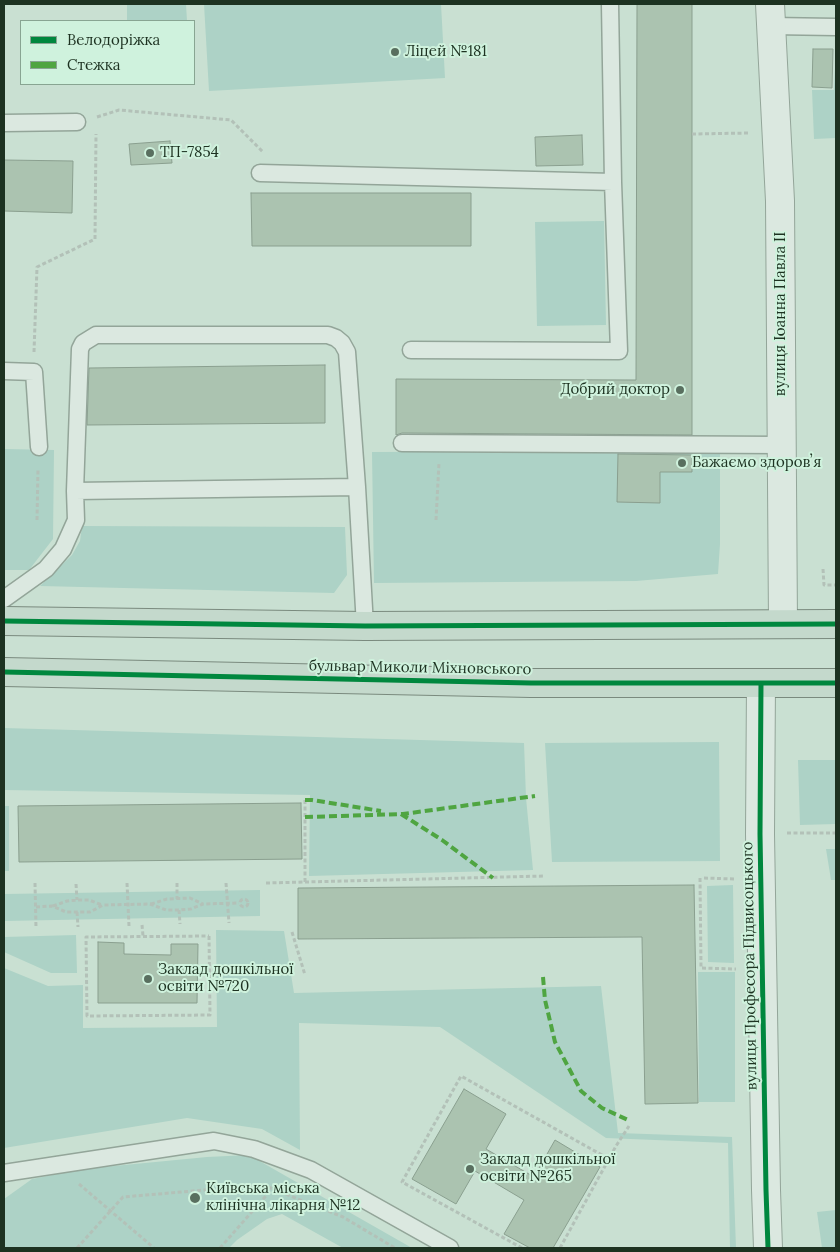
<!DOCTYPE html>
<meta charset="utf-8">
<style>
body{margin:0}
#map{position:relative;width:840px;height:1252px;overflow:hidden;background:#c9e0d2;font-family:Lora,serif}
canvas{display:block}
.frame{position:absolute;inset:0;border:5px solid #1d3221;pointer-events:none}
.legend{position:absolute;left:20px;top:20px;width:175px;height:65px;box-sizing:border-box;background:#cff2dd;border:1px solid #88a592;margin:0;padding:6px 9px;list-style:none;font-size:15px;color:#1d3221}
.legend li{display:flex;align-items:center;gap:10px;height:25px}
.legend b{width:25px;border:1px solid #88a592}
</style>
<div id="map">
<canvas width="840" height="1252"></canvas>
<div class="frame"></div>
<ul class="legend">
<li><b style="height:6px;background:#00873e"></b>Велодоріжка</li>
<li><b style="height:6px;background:#4fa541"></b>Стежка</li>
</ul>
</div>
<script>
const g = document.querySelector('canvas').getContext('2d');
g.lineJoin = 'round';
function paint(path, color) {
  g.fillStyle = color;
  g.fill(path, 'evenodd');
}
function poly(rows) {
  const path = new Path2D();
  for (const r of rows) {
    if (r.length === 3) {
      path.moveTo(r[0] + r[2], r[1]);
      path.arc(r[0], r[1], r[2], 0, 2 * Math.PI);
      continue;
    }
    path.moveTo(r[0], r[1]);
    for (let i = 2; i < r.length; i += 2) path.lineTo(r[i], r[i + 1]);
  }
  return path;
}
function stroke(path, color, width, dash) {
  g.strokeStyle = color;
  g.lineWidth = width;
  g.lineCap = dash ? 'butt' : 'round';
  g.setLineDash(dash || []);
  g.stroke(path);
}
function label(font, color, halo, rows, align = 'center') {
  g.font = font + ' Lora,serif';
  g.lineWidth = 4;
  g.setLineDash([]);
  g.textBaseline = 'middle';
  g.strokeStyle = halo;
  g.fillStyle = color;
  for (const [text, x, y, turn = 0] of rows) {
    g.save();
    g.translate(x, y);
    g.rotate((+turn || 0) * Math.PI / 180);
    g.textAlign = isNaN(turn) ? turn : align;
    if (halo) g.strokeText(text, 0, 0);
    g.fillText(text, 0, 0);
    g.restore();
  }
}
paint(poly([
 [127,4,186,4,187,21,127,21],
 [204,4,441,4,445,78,209,91],
 [836,46,836,138,814,139,812,90,834,90],
 [604,221,606,325,537,326,535,222],
 [4,449,54,450,53,539,29,570,4,570],
 [720,451,720,544,718,574,636,581,374,583,372,452],
 [82,526,345,527,347,575,334,593,40,586,72,555,80,541],
 [4,728,524,743,526,798,533,870,309,876,310,795,4,790],
 [719,742,720,861,552,862,545,743],
 [798,760,836,760,836,824,800,825],
 [4,806,9,806,9,871,4,871],
 [826,849,836,849,836,880,831,880],
 [733,885,734,963,708,962,707,886],
 [260,890,260,916,4,921,4,894],
 [216,930,284,931,294,993,601,986,618,1133,732,1137,736,1248,730,1248,728,1143,606,1138,440,1027,299,1023,300,1150,262,1129,187,1118,4,1148,4,968,48,986,83,985,83,1028,217,1027],
 [76,935,77,973,51,973,4,952,4,937],
 [698,972,735,972,735,1102,699,1102],
 [249,1155,412,1248,343,1248,282,1214,267,1219,237,1240,229,1248,4,1248,4,1199,32,1179,83,1169,207,1157],
 [836,1210,836,1248,822,1248,817,1212]
]), '#add2c6');
const building = poly([
 [637,4,692,4,692,435,402,433,396,435,396,379,636,380,637,4],
 [813,49,833,49,832,88,812,87,813,49],
 [582,135,583,165,536,166,535,137,582,135],
 [170,141,172,163,131,165,129,144,170,141],
 [4,160,73,161,72,213,4,211,4,160],
 [251,193,471,193,471,246,252,246,251,193],
 [325,365,325,423,87,425,89,368,325,365],
 [618,454,692,455,692,472,660,472,660,503,617,502,618,454],
 [301,803,302,859,19,862,18,806,301,803],
 [694,885,698,1103,645,1104,642,937,298,939,298,888,694,885],
 [98,942,124,943,124,954,171,955,171,944,198,944,197,1003,98,1003,98,942],
 [464,1089,506,1114,486,1149,534,1177,555,1140,600,1167,553,1248,530,1248,504,1234,524,1200,475,1171,456,1204,412,1179,464,1089]
]);
paint(building, '#abc3b0');
stroke(building, '#8a9f8f', 1);
const service = poly([
 [771,26,836,27],
 [4,123,77,122],
 [260,173,613,182,610,4],
 [411,350,619,351,613,182],
 [4,371,34,372,39,447],
 [402,443,782,445],
 [75,491,80,349,83,343,96,335,328,335,336,338,342,343,347,352,357,487],
 [4,599,46,569,63,549,76,520,75,491,357,487,365,626],
 [4,1173,214,1141,254,1149,311,1170,450,1248]
]);
const tertiary = poly([
 [770,4,780,201,783,624],
 [761,683,760,834,766,1190,768,1248]
]);
const trunk = poly([
 [4,621,365,626,836,624],
 [4,672,531,683,836,683]
]);
stroke(service, '#93a599', 19);
stroke(tertiary, '#93a599', 30);
stroke(trunk, '#7a8a7e', 30);
stroke(poly([
 [97,117,119,110,231,120,263,152],
 [692,134,749,133],
 [34,352,37,267,95,239,96,134],
 [37,520,38,468],
 [436,520,439,463],
 [823,569,824,585,836,585],
 [305,800,305,882],
 [787,833,836,833],
 [700,878,701,968,736,969],
 [704,878,735,879],
 [35,883,36,928],
 [127,883,129,926],
 [177,883,177,899],
 [226,883,229,923],
 [266,883,544,876],
 [76,884,77,900],
 [244,903,4],
 [151,904,167,899,190,898,203,904],
 [53,906,67,901,77,900,89,900,102,905],
 [36,907,52,906,66,912,90,912,103,905,150,904,166,910,179,910,191,909,203,904,239,903],
 [179,910,180,924],
 [77,912,78,927],
 [142,925,143,936],
 [292,932,305,975],
 [209,936,210,1015,87,1016,86,937,209,936],
 [79,1184,154,1248],
 [77,1248,123,1197,263,1185,343,1217,395,1248],
 [220,1248,272,1189],
 [522,1248,402,1182,461,1076,609,1159],
 [560,1248,616,1146,629,1126]
]), '#b3c1b8', 3, [4, 2.5]);
stroke(service, '#dbe8e0', 16);
stroke(tertiary, '#dbe8e0', 28);
stroke(trunk, '#c4d9cc', 28);
stroke(poly([
 [305,800,312,800,381,811],
 [401,814,442,840,493,878],
 [305,817,403,814,535,796],
 [543,977,545,1000,555,1042,581,1091,602,1108,628,1120]
]), '#4fa541', 4, [8, 4]);
stroke(poly([
 [4,621,365,626,836,624],
 [4,672,531,683,836,683],
 [761,683,760,834,766,1190,768,1248]
]), '#00873e', 5);
for (const [x, y, r, color] of [
 [395,52,5,"#596f5f"],
 [150,153,5,"#596f5f"],
 [680,390,5,"#596f5f"],
 [682,463,5,"#596f5f"],
 [148,979,5,"#596f5f"],
 [470,1169,5,"#596f5f"],
 [195,1198,6,"#596f5f"]
]) {
  const dot = new Path2D();
  dot.arc(x, y, r, 0, 2 * Math.PI);
  g.fillStyle = color;
  g.fill(dot);
  stroke(dot, '#cff2dd', 2);
}
label('15px', '#1d3221', '#cff2dd', [
 ["Ліцей №181",405,52],
 ["ТП-7854",160,153],
 ["Добрий доктор",670,390,"right"],
 ["Бажаємо здоровʼя",692,463],
 ["Заклад дошкільної",158,970],
 ["освіти №720",158,987],
 ["Заклад дошкільної",480,1160],
 ["освіти №265",480,1177],
 ["Київська міська",206,1189],
 ["клінічна лікарня №12",206,1206]
], 'left');
label('15px', '#1d3221', '#cff2dd', [
 ["вулиця Іоанна Павла II",781,314,-90],
 ["бульвар Миколи Міхновського",420,668,1],
 ["вулиця Професора Підвисоцького",750,966,-91]
]);
</script>
